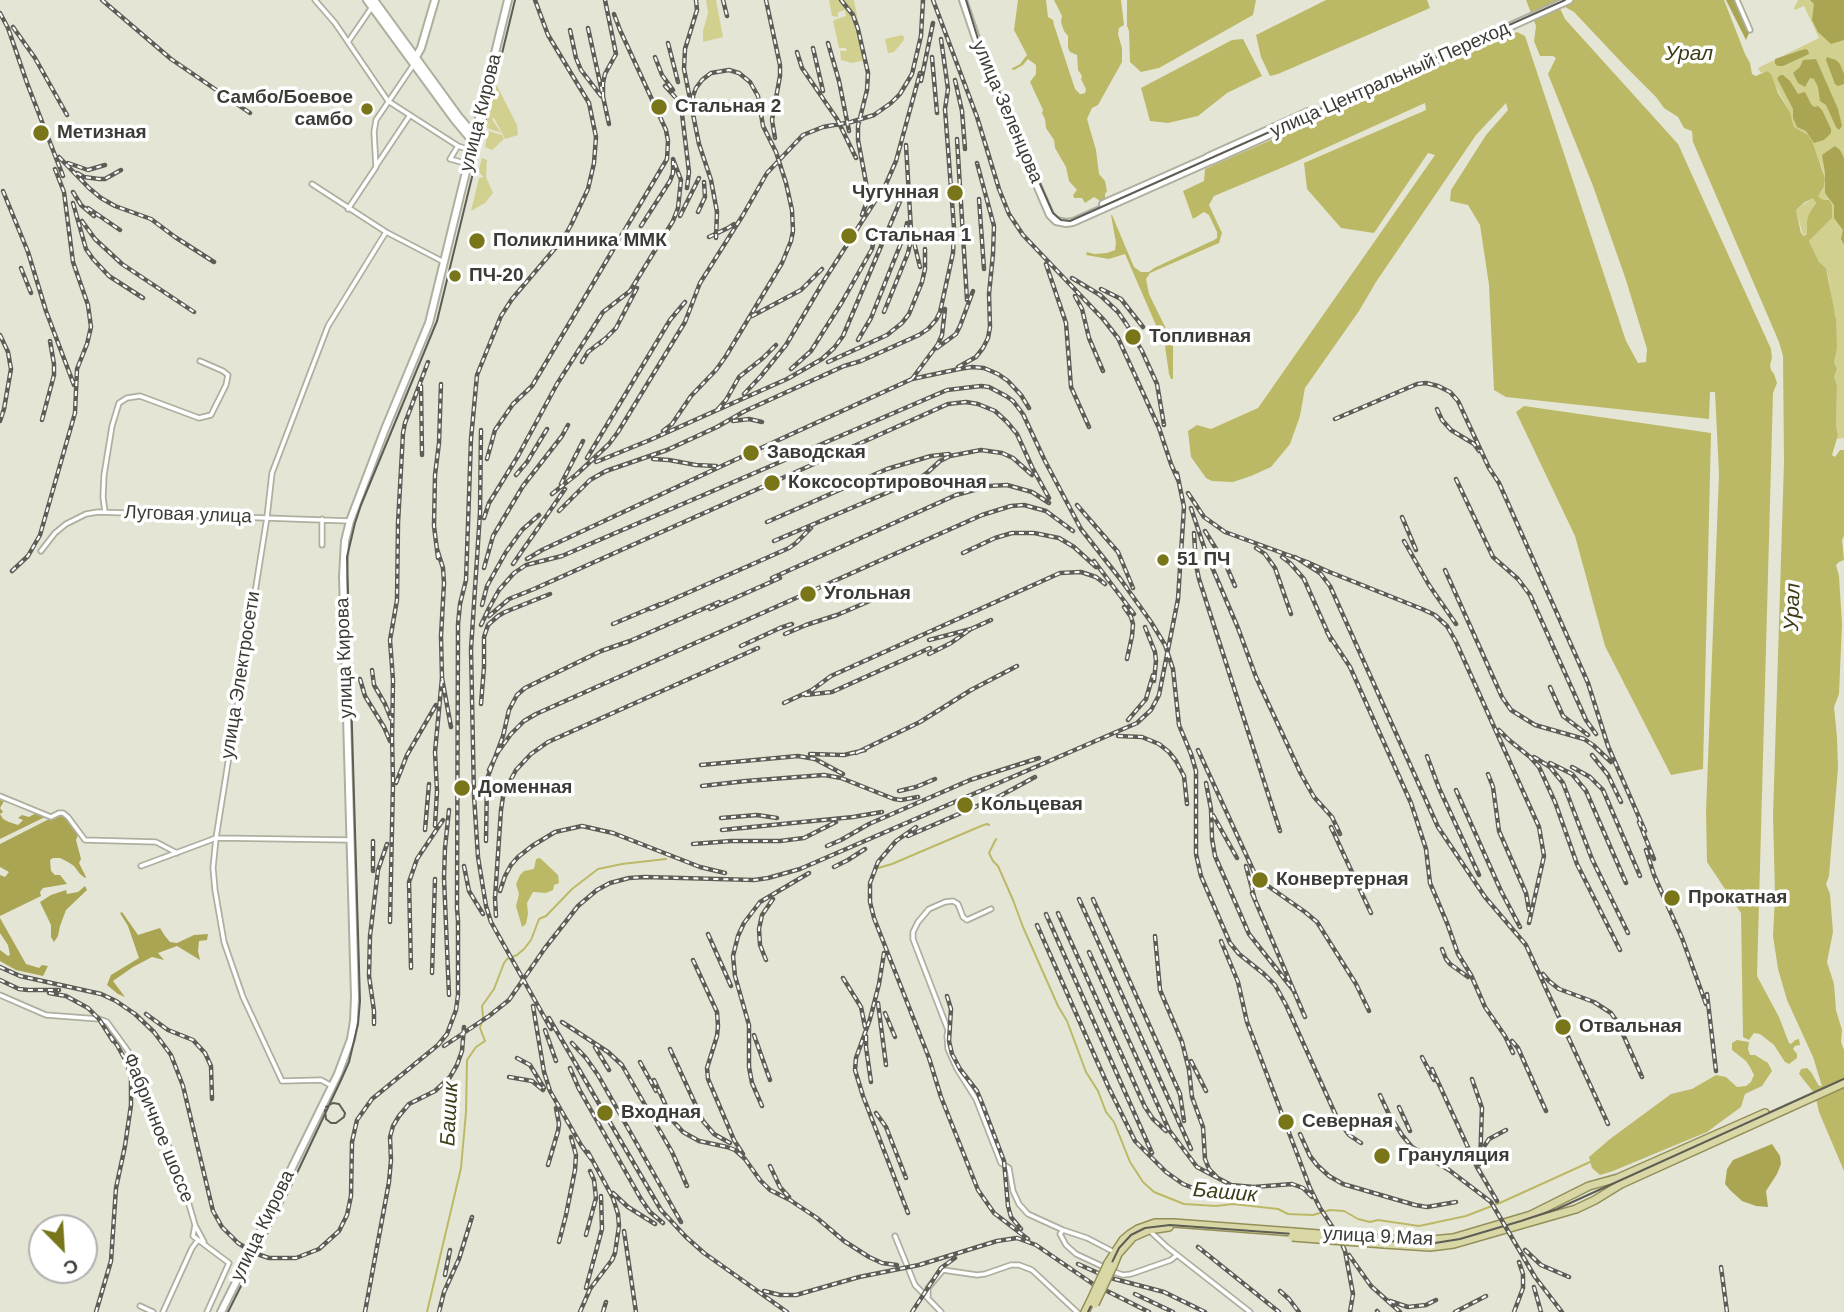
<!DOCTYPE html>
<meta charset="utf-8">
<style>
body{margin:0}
#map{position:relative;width:1844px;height:1312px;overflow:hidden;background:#e5e5d6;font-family:Helvetica,sans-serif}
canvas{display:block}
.north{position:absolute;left:28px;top:1214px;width:70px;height:70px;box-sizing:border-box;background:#fff;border:2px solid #b1b1af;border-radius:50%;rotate:156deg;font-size:19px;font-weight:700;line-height:28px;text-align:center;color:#3c3c36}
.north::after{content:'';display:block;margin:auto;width:24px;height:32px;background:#797519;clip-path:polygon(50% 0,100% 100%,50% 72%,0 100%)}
</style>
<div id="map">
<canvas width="1844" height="1312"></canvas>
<div class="north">С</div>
</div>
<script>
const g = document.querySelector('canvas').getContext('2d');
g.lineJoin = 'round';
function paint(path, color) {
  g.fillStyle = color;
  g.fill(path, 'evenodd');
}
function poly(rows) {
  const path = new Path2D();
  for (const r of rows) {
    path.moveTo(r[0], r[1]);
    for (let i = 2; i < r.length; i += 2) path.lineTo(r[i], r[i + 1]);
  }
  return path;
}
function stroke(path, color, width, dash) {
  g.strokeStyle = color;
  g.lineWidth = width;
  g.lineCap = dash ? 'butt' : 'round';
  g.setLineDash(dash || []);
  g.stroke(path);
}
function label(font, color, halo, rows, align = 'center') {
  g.font = font + ' Helvetica,sans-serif';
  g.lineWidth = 7;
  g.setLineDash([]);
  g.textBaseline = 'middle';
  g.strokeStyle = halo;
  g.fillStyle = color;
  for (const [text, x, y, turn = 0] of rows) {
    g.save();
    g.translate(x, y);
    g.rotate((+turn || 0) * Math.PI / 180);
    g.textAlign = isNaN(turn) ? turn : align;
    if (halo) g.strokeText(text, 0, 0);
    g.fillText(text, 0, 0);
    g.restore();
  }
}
paint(poly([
 [706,0,716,0,723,37,703,42,703,31,708,13],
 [829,0,854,0,866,60,852,63,841,60,840,51,847,51,846,48,839,48,833,21,834,20,846,16,845,10,838,12,838,17,832,16],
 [1798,0,1844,0,1844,438,1837,439,1838,434,1836,429,1837,385,1834,377,1837,369,1834,362,1836,316,1833,308,1829,280,1826,268,1819,262,1809,241,1832,218,1832,205,1827,199,1821,199,1816,202,1807,221,1807,234,1803,235,1796,210,1822,191,1824,187,1825,178,1823,170,1810,138,1794,127,1790,112,1767,71,1761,73,1758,68,1819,38,1804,6,1795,10,1794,8],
 [902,35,904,37,904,40,894,52,888,53,885,39],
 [495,84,496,84,517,125,518,135,505,139,494,118,492,119,501,133,487,128,492,120,486,128,484,127],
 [488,131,502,135,504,139,492,150,485,147],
 [482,158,487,160,486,177,493,193,485,203,471,211,479,178,484,177,478,172]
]), '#d2d08f');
paint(poly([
 [1726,0,1735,0,1749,33,1746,40],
 [1810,0,1844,0,1844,40,1831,44,1818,32,1812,20,1814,4],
 [1805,49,1808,50,1809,54,1783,66,1778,66,1775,64,1775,59],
 [1827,57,1836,60,1840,64,1844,74,1844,84,1838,86,1835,84,1826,60],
 [1816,59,1838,109,1842,126,1839,130,1836,127,1826,105,1820,101,1818,87,1814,79,1810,78,1805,87,1798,83,1793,73,1800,67,1803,60],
 [1781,75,1783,75,1790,81,1798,94,1805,92,1811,104,1814,107,1818,106,1822,110,1831,129,1831,133,1824,140,1814,143,1806,131,1797,127,1793,118,1793,109,1777,78],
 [1835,146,1840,150,1844,158,1844,245,1841,239,1843,230,1834,218,1834,205,1825,193,1825,172,1822,155],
 [0,800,4,801,0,808,3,812,0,814,3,819,9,822,18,825,23,820,18,818,22,815,29,817,38,812,45,817,0,839],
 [59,814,65,817,78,835,76,840,81,859,79,863,86,877,85,878,80,874,74,866,68,862,60,858,53,858,50,860,51,871,55,875,60,875,67,884,43,888,40,892,41,896,0,916,0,875,5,877,9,872,0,867,0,844],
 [85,886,87,890,66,910,60,926,58,936,54,942,51,937,51,925,40,902,51,895,66,890,67,894,78,892],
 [122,912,138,935,160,928,165,936,170,942,177,943,194,935,208,934,207,940,199,941,198,951,200,960,177,946,158,953,164,960,152,957,133,967,113,981,125,997,118,994,107,985,111,975,139,958,128,926,120,913],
 [0,918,26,964,39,968,42,965,48,966,43,976,16,970,0,961,0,950,8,956,10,955,8,945,0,933],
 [1772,1144,1780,1156,1781,1164,1777,1174,1766,1191,1768,1207,1756,1206,1742,1201,1730,1190,1725,1184,1727,1169,1733,1160]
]), '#a9a552');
paint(poly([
 [1018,0,1046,0,1048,17,1053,20,1054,25,1075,89,1080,94,1082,94,1085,93,1086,89,1081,79,1082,76,1078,70,1077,55,1070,52,1068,48,1068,36,1064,31,1061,22,1062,16,1054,0,1121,0,1124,25,1119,28,1118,34,1122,48,1122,62,1098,105,1092,108,1087,119,1096,150,1099,174,1105,181,1107,191,1105,194,1105,201,1102,202,1094,197,1085,203,1082,198,1074,198,1073,195,1077,190,1069,181,1066,167,1055,148,1054,140,1046,128,1045,119,1042,113,1043,110,1030,82,1036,74,1036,65,1028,59,1023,65,1014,70,1011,69,1020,64,1027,55,1014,30],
 [1127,0,1256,0,1253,15,1159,68,1141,72,1130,62,1129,31,1127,26],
 [1326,0,1427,0,1430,8,1278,74,1270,76,1261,57,1256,35],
 [1526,0,1556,0,1565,19,1678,144,1771,349,1772,358,1770,365,1771,370,1774,374,1777,383,1773,393,1757,976,1779,1017,1789,1043,1791,1044,1795,1040,1799,1039,1800,1045,1795,1046,1793,1049,1797,1054,1797,1058,1789,1064,1785,1062,1774,1045,1760,1034,1754,1033,1749,1040,1743,1037,1741,913,1707,862,1706,812,1719,474,1715,392,1710,392,1709,419,1506,397,1494,390,1489,285,1480,225,1468,205,1450,201,1451,190,1486,135,1508,110,1506,103,1476,135,1376,282,1359,311,1305,388,1300,416,1290,444,1271,467,1251,476,1233,482,1212,481,1206,478,1191,457,1188,431,1197,425,1211,429,1258,408,1435,155,1428,153,1374,233,1341,228,1307,189,1304,163,1426,110,1425,103,1286,166,1214,196,1209,205,1222,233,1219,243,1150,273,1146,279,1149,294,1173,343,1173,379,1171,379,1169,374,1165,346,1125,254,1109,259,1086,255,1087,252,1094,254,1107,253,1115,250,1116,243,1111,215,1112,215,1134,267,1141,272,1149,272,1154,268,1214,240,1217,238,1217,232,1209,215,1204,212,1193,219,1183,191,1204,181,1205,169,1517,32,1525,36,1626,341,1638,363,1646,362,1647,349,1626,280,1593,186,1548,74,1556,58,1553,56,1540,56,1534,41,1536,26],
 [1561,0,1724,0,1745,54,1750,63,1752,74,1756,76,1767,71,1771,74,1778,93,1790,112,1794,127,1808,135,1812,141,1825,178,1824,187,1818,196,1821,199,1829,200,1832,205,1832,218,1809,241,1819,262,1826,268,1836,319,1837,348,1834,362,1837,369,1834,377,1837,385,1836,427,1838,435,1832,455,1835,457,1840,450,1844,450,1844,536,1842,540,1844,560,1839,562,1836,565,1839,576,1842,624,1839,694,1834,707,1837,737,1838,768,1829,876,1826,884,1830,894,1833,932,1827,962,1834,984,1836,1010,1842,1030,1841,1042,1844,1050,1844,1171,1819,1112,1815,1094,1799,1074,1801,1069,1807,1068,1811,1072,1819,1086,1822,1086,1813,1057,1787,1000,1778,969,1773,936,1775,896,1773,816,1784,462,1783,356,1779,342,1693,142,1692,131,1684,128,1678,117,1664,108,1656,97,1623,64,1574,12,1565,7],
 [1813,198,1816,203,1809,214,1807,221,1807,234,1804,236,1801,233,1796,210,1805,202],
 [1243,39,1262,76,1227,93,1198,116,1168,123,1150,121,1141,88,1232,40],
 [1524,406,1711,433,1703,769,1671,775,1605,646,1575,536,1516,412],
 [540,858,558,875,559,883,554,885,553,890,546,893,533,892,527,903,528,914,526,924,522,927,516,906,519,894,516,884,520,875,524,871,534,869,536,859],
 [1737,1040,1749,1042,1748,1049,1750,1055,1755,1055,1768,1063,1772,1071,1762,1086,1745,1094,1741,1107,1707,1132,1613,1171,1600,1175,1592,1168,1589,1157,1610,1139,1671,1094,1692,1089,1716,1075,1726,1077,1737,1087,1746,1086,1751,1082,1754,1075,1750,1067,1746,1061,1732,1050,1732,1043]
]), '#bcb966');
stroke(poly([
 [996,839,989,853,993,861,998,866,1013,900,1023,927,1058,1006,1067,1021,1086,1072,1098,1091,1106,1112,1114,1122,1130,1162,1143,1182,1154,1192,1184,1204,1216,1206,1233,1204,1278,1209,1288,1214,1313,1215,1330,1210,1344,1211,1358,1219,1370,1222,1378,1220,1419,1226,1466,1216,1502,1202,1590,1162],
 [878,868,892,864,981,826,987,824,989,825],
 [427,1312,461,1168,466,1112,467,1060,476,1047,485,1041,480,1028,483,1017,482,1006,494,989,504,963,507,959,517,955,524,949,531,940,539,919,546,916,572,889,598,869,622,864,666,859]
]), '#bcb966', 2);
const street = poly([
 [315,0,335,23,388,101,458,146,467,149],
 [1737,0,1750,30],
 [348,42,372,7],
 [458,146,450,159,468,164],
 [376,166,410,115],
 [312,184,386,232,442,261],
 [348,209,376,167,374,132,376,120,414,64],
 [105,512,103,497,104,475,112,426,119,403,127,398,140,396,199,418,211,415,226,385,228,375,223,371,200,361],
 [322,545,322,519],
 [41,551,55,533,66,524,86,514,98,512,350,521],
 [0,796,51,817,59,813,63,813,68,817,85,840,156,842,177,853],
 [141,866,216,838,349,840],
 [991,909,967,920,963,917,958,904,953,901,945,902,929,909,918,922,913,932,913,939,948,1030,947,1036,948,1049,957,1069,976,1099,1001,1163,1009,1168,1013,1191,1019,1204,1028,1214,1063,1230],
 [0,995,46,1015,99,1019,107,1022,128,1051,141,1078,181,1177,195,1225,193,1236,229,1263,207,1312],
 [332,1086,321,1080,282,1081,243,997,224,942,215,890,213,868,216,838,267,517,272,473,328,326,386,232],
 [196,1227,204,1242],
 [1151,1232,1167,1247,1250,1312],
 [895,1236,915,1285,941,1312],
 [1104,1267,1076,1254,1066,1245,1060,1234,1063,1230,1087,1238,1114,1252],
 [1111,1271,1123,1275,1131,1274,1171,1260,1177,1255],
 [928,1297,928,1288,943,1270,977,1275,985,1274,1011,1265,1019,1265,1032,1270,1077,1312],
 [140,1306,153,1312],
 [163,1312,192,1248,198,1240]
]);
const secondary = poly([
 [367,0,454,119,469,137,474,139],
 [374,0,459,117,471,131,476,133],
 [963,0,984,62,1050,215,1056,221],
 [416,57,421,48,435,0],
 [1208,157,1308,112],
 [1211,161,1569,0],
 [1103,204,1207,158],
 [1056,221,1066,223,1073,222,1208,162],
 [252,1249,338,1074,351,1039,354,1021,355,997,343,577,345,541,350,521,385,429,429,323,508,0],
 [221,1312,240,1274]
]);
const primary = poly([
 [1385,1239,1420,1241,1453,1238,1531,1215,1589,1186,1618,1178,1765,1113],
 [1384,1244,1430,1247,1454,1244,1576,1209,1595,1200,1621,1184,1844,1083],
 [1108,1263,1123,1240,1130,1234,1138,1229,1155,1223,1174,1223,1293,1232],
 [1113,1266,1118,1254,1133,1237,1149,1230,1169,1227],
 [1085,1312,1090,1302]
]);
stroke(street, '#afafa0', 7);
stroke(secondary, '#afafa0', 10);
stroke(primary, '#929058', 10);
stroke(street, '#fff', 3.5);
stroke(secondary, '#fff', 6);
stroke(primary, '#d9d7a6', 7);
stroke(poly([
 [966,0,982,52,993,78,1053,213,1061,220,1070,221,1565,0],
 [325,1110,326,1119,331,1123,336,1123,344,1117,345,1113,339,1104,333,1103,326,1107],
 [228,1312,289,1190,341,1080,349,1062,358,1024,360,1001,347,557,355,523,361,505,437,321,515,0],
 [1088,1312,1119,1248,1131,1235,1145,1228,1170,1225,1417,1243,1435,1243,1460,1239,1521,1221,1557,1209,1844,1079]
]), '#5d5d56', 2);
const rail = poly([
 [102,0,171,59,250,113],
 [696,0,697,10,685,49,684,69,699,144,711,180,717,212,716,238],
 [723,0,727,16],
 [766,0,780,65,780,76,772,120,775,138],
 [841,0,853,15,858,29,868,73,867,90,858,126,858,140,867,188,866,204,862,215],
 [933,0,977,117,999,189,1009,214,1023,235,1103,319,1118,338,1159,428,1171,464,1179,482],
 [0,13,8,28,27,83,63,176],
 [13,27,35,58,67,115],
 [588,28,609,124],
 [570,30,576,58,581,70,601,96],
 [941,39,948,89,945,109,955,241],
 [668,43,678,82],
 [828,43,839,81,849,131],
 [813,48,823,91],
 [797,52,802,68,837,119,856,158],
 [655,57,662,75,673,90],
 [932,57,937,113],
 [955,80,962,111,965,149],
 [921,81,933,23],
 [665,86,676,98,682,114,689,172,687,188],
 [603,97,603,83,605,74,616,54,605,0],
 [957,139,967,300],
 [906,145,911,230,920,267],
 [59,157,89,188,101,198,115,206,151,219,175,237,214,262],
 [68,163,88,170,105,165],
 [77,173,84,177,99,179,105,179,121,170],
 [3,191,28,252,46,311,74,385],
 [73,192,81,205,94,216],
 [979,199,984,269],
 [73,203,86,249,93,259,109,276,143,298],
 [88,208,120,230],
 [698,212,705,197,704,182],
 [680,216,699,178],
 [82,221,95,239,122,264,194,312],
 [641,226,670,181,673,173,673,161],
 [709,237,728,228,734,224],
 [1046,264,1066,323,1071,387,1089,427],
 [21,268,31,293],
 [1072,278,1100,295,1118,312,1127,325,1142,351,1157,384,1164,425],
 [1101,289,1121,299,1143,327],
 [1075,296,1082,309,1089,338,1103,371],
 [884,312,908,253,911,240],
 [752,316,801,290,822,269],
 [0,335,8,352,11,369,4,409,0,421],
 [858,340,871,318,905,233,907,223],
 [601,343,616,328,637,288],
 [937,348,956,334,960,326,973,291],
 [582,362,588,352,606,338],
 [828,362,887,335,902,323,909,314,922,282,925,269,925,249],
 [958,367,976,357,983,348,988,338,990,327,989,294,993,254,994,226,977,163],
 [791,369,811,351,842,302,872,249,876,229],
 [912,379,938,344,942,335,945,309],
 [421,386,422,455],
 [744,394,761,376,786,345,825,279,886,184,896,161,920,73],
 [718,409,726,400,739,377,763,358,776,345],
 [1437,409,1442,420,1451,430,1474,444,1479,451],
 [1335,419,1417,384,1426,383,1438,386,1450,392,1458,401,1489,468,1499,483,1588,683,1608,746,1645,831],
 [42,420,54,375,54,364,50,341],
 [733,421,749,419,762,422],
 [481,430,480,513,471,649,474,796,478,857,486,906,491,922,551,1029],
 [663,431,672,424,691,396,716,370,726,356,782,263,791,241,793,231,792,210,786,183,776,152,763,126,758,96,750,82,739,73,729,70,711,73,702,80,696,88,693,96,693,115],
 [587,458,670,320,685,302],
 [487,459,495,430,513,404,532,386,667,159,668,141,666,130,620,30,614,14],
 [653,459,669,460,696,465,716,466],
 [596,462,650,440,787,379,822,359,834,348,843,336,901,199],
 [516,475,527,462,547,429],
 [1456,479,1493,557,1518,579,1530,595,1586,720,1596,734],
 [561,484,583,441],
 [1188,493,1204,517,1225,532,1307,562,1327,571,1422,609,1435,615,1447,626,1456,642,1539,827,1544,856,1529,923],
 [552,494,577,474,609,444,618,432,685,322,700,283,743,215,767,173,803,135,823,127,851,122,874,115,891,103,900,94,912,74,921,36,923,0],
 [1077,505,1118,552,1133,588],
 [1191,508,1206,553,1238,628,1256,677,1301,774,1314,797,1332,817,1340,834],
 [559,511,590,480,606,471,667,450,717,427,745,411,844,366,861,361,919,335,928,329,936,320,940,312,953,253,954,232],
 [1402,517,1416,550],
 [484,518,489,503,518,456,557,384,603,312,630,291,673,221,678,208,681,180,673,159],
 [767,522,887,469,931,456,949,454],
 [1205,531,1226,565,1235,586],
 [1194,533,1196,565,1199,579,1280,831],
 [774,541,917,480,928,472,940,461,950,456,981,450,1002,453,1013,458,1032,475],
 [1404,541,1429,585,1456,624],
 [1256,548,1265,554,1275,568,1291,614],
 [963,553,995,538,1012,533,1034,533,1059,538,1074,547,1096,567],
 [1282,557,1290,563,1304,579,1331,640],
 [1295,557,1320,573,1330,586,1438,827,1485,897,1526,945,1608,1124],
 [438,558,434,526,435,475,439,443,441,384],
 [527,559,542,550,726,464,912,379,959,369,972,367,984,368,998,374,1008,381,1021,395,1029,408],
 [1094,561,1134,614],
 [513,564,565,489],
 [484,568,493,536,523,486,562,436,568,425],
 [1445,570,1502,697,1511,710,1535,725,1584,739,1593,745,1611,762],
 [12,571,28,556,40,535,75,413,77,369,87,344,91,327,88,305,73,262,64,192,55,169],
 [772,578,956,495,989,486,1007,485,1032,492,1049,503],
 [482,605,487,586,506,552,522,530,539,515],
 [1124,607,1131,617,1133,624,1132,636,1127,659],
 [651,609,789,548,796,543,811,528],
 [710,609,780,578],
 [489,616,509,599,534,589,948,404,966,402,978,404,995,411,1007,422,1017,434,1032,467,1049,498],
 [613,624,660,604],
 [481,625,489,608,499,590,514,573,526,565,562,556,947,390,981,386,989,387,1006,396,1013,401,1023,414,1045,461,1081,529,1121,580,1151,622,1165,645,1173,669,1179,725,1191,754,1196,771,1196,854,1201,876,1230,943,1239,954,1264,974,1275,985,1286,1005,1338,1120,1349,1135,1361,1143],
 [1145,627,1155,652,1156,661,1154,681],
 [1327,632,1350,667,1411,803,1426,849,1430,883,1447,923,1458,954,1471,975,1485,1007,1505,1036,1513,1053],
 [785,634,806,625,837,615,879,597],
 [929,640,971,629],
 [741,646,780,628,792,624],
 [929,654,951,643,971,629,991,620],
 [372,670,374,685,385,704,391,719],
 [442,678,451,727],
 [360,679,365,696,384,727,390,741],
 [1550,687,1563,716,1588,735],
 [805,695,832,692,930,648],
 [784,703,812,690,831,676,1060,573,1081,572,1096,577,1105,584],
 [481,704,484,667,484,637,488,625,498,616,505,612,550,594],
 [1128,720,1146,699,1153,675],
 [1499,730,1509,740,1530,757,1539,767,1555,802,1577,864,1620,950],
 [1118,736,1142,737,1159,744,1169,752,1176,761,1184,776,1187,804],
 [392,743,393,680,390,640,397,600,398,523,403,433,405,423,428,362],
 [1198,750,1254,872,1268,886,1305,912,1317,922,1356,984,1369,1011],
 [856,753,920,722,971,690,1017,666],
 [810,754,844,755,865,750],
 [1592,755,1608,775,1621,802],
 [1427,756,1439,788,1479,875],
 [1534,757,1550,767,1563,783,1592,859,1628,933],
 [1550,763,1572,774,1586,791,1626,883],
 [701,765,798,756,815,759,843,774],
 [1572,767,1590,777,1603,790,1640,876],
 [489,770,498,752,511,734,524,721,536,714,982,515,1011,506,1024,505,1046,511,1073,531],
 [1488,774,1493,787,1499,831,1526,893,1529,910],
 [396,783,407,755,436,705],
 [1206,783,1211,809,1212,839,1215,856,1249,934,1294,991],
 [702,786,746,781,824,775,841,778,894,799,901,800,918,797],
 [1456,790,1501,891,1520,927],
 [899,791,916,787,935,779],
 [1213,815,1237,858],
 [721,818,757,815,777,818],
 [1639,822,1654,859],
 [435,826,437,791,435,752,442,678,441,636,444,583,443,568,437,549],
 [916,827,896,841,878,862,870,883,870,902,874,918,929,1058,941,1097,978,1190,994,1213,1028,1239],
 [1331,827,1371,913],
 [425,830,429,784],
 [722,830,853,817,882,812],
 [908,836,998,797,1035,777],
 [373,841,373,871],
 [486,841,487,779,503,736,509,710,517,695,525,688,601,651,630,641,719,602],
 [693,844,731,841,780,841,804,838,836,822],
 [827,846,841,840,869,824,970,780,1039,758],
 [1646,850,1654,875,1682,938,1706,1004],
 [464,866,469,891,483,914],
 [1246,866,1255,900],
 [834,867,848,860,865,849],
 [500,891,505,876,511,865,518,857,532,846,555,832,582,826,613,833,700,867,725,873],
 [1252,893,1305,1017],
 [1079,899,1191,1149],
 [1093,899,1180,1094,1184,1121],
 [1058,913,1145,1107,1153,1119,1166,1131],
 [1046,914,1152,1153],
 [496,916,495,898,501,810,503,797,509,783,516,770,531,754,548,742,758,648],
 [390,922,393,782,392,733],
 [1037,925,1108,1086,1135,1141,1166,1172,1183,1184,1198,1190,1209,1191,1240,1190],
 [708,934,731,986],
 [1155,936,1160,990,1182,1042,1189,1070,1192,1097,1203,1127,1205,1159,1209,1169,1216,1176],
 [1221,941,1238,982,1247,1022,1310,1188,1320,1208,1339,1237,1345,1251,1353,1294,1350,1312],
 [1442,949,1446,959,1450,964,1468,977],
 [1089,952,1169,1130,1197,1167,1231,1185,1254,1187,1292,1184,1303,1188,1312,1197],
 [884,953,879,984,870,1019,856,1058,855,1070,863,1096,908,1213],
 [693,960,717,1012,718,1026,717,1036,707,1068,708,1079,734,1140,743,1154],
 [766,960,760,945,759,929,762,915,773,899],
 [0,967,20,976,101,994,116,1001,135,1014,154,1032,171,1055,183,1086,213,1211,222,1227,238,1243,254,1253,269,1258,296,1258,319,1249,339,1231,347,1215,351,1196,352,1142,357,1120,372,1099,438,1045,447,1034,456,1010,458,995,458,921,457,908,458,624,460,604,466,580,471,439,477,375,501,316,512,299,563,239,571,225,588,189,594,163,596,137,589,103,548,35,535,0],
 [411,968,409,882,417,859,443,820],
 [432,973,435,879],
 [1543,974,1549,981,1559,989,1594,1002,1611,1013,1618,1023,1642,1077],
 [843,978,861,1007,865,1027],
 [0,980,19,989,28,990,59,990],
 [49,993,66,996,88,1008,99,1019,113,1041],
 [1707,994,1716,1071],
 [449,995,444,878,445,848,449,810],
 [947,996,951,1009,949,1041,952,1054,960,1069,977,1091,982,1103,1004,1161,1008,1206,1011,1217,1021,1229],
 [878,1003,886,1065],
 [533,1006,544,1072,550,1091,581,1145,592,1160],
 [885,1013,895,1037],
 [146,1014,168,1030,193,1040,205,1053,211,1066,212,1099],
 [549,1018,661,1210,686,1237,704,1253,787,1312],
 [562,1022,608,1052,622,1065,672,1152,687,1186],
 [374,1024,374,1011,369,976,370,936,378,870,387,844],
 [545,1030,556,1061],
 [754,1035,770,1080],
 [866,1036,866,1047,871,1082],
 [1512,1041,1518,1048,1546,1111],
 [572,1043,586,1058,598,1075,681,1222],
 [444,1046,489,1016,509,1000,545,948,578,906,597,890,610,883,629,878,645,877,754,880,768,878,800,869,1137,723,1151,710,1159,695,1178,599,1184,507,1177,473],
 [595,1047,609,1070],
 [670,1049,703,1121,714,1134,730,1143],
 [1422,1057,1434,1080],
 [517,1058,530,1065,544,1088],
 [1191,1061,1206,1091],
 [640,1062,656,1091],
 [570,1068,579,1089,641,1199,650,1212,663,1223],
 [1432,1069,1477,1167,1497,1201],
 [509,1077,532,1081,543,1090],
 [1472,1079,1482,1108,1480,1164],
 [654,1080,673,1121,683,1132,699,1141,727,1147,735,1150,745,1159,760,1180,770,1190,790,1200,817,1218,844,1241,869,1257,882,1263,897,1265],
 [1380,1095,1392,1121],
 [762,1106,752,1083,749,1067,749,1025,735,976,733,956,738,936,744,923,760,902,809,873],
 [1399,1107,1410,1131],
 [876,1113,886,1127,906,1178],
 [1389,1114,1402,1135,1412,1147,1449,1170,1491,1202,1535,1277,1562,1312],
 [1300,1134,1310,1156,1317,1165,1329,1176,1343,1184,1415,1205,1427,1207,1456,1202],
 [1481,1151,1489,1139,1506,1130],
 [548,1165,558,1131,559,1124,556,1108],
 [770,1166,780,1187,789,1197],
 [613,1193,628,1207,655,1224],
 [624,1231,636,1312],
 [586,1235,596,1198,594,1180,590,1171],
 [559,1242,566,1215,575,1170,576,1155,571,1137],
 [1198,1247,1279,1312],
 [1525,1250,1541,1265,1569,1277],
 [1349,1255,1371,1286,1400,1312],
 [1078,1264,1107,1277,1164,1292,1205,1312],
 [1721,1267,1727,1312],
 [445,1275,450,1250],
 [1534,1287,1541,1312],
 [586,1288,602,1229,601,1196],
 [764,1291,780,1295,796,1295,859,1277,919,1265,997,1241,1017,1238,1036,1245,1093,1284,1149,1312],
 [1280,1291,1289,1299,1299,1312],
 [1135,1294,1173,1312],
 [1390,1301,1408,1307,1426,1305,1436,1300],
 [1377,1311,1378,1312],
 [96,1312,111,1261,116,1188,125,1146,131,1105,131,1079,127,1063,117,1045,108,1033],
 [365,1312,389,1182,391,1160,390,1137,393,1126,399,1116,409,1104,435,1091,450,1077,457,1065,462,1051,464,1027],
 [439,1312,444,1292,459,1259,472,1217],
 [580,1312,590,1289,612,1260,615,1253,619,1226,618,1214,613,1198,588,1152],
 [603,1312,606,1302],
 [912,1312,941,1268,955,1258],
 [1455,1312,1486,1296],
 [1514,1312,1523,1288,1523,1274,1519,1262]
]);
stroke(rail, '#5d5d56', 4.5);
stroke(rail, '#fff', 2, [5]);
const secondaryBridge = poly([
 [240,1274,252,1249]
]);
const primaryBridge = poly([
 [1293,1232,1385,1239],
 [1292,1237,1384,1244],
 [1090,1302,1108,1263],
 [1095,1304,1113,1266]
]);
stroke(secondaryBridge, '#afafa0', 10, []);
stroke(primaryBridge, '#929058', 10, []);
stroke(secondaryBridge, '#fff', 6);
stroke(primaryBridge, '#d9d7a6', 7);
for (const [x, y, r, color] of [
 [659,107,9,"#797519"],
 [367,109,7,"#797519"],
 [41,133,9,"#797519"],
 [955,193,9,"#797519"],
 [849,236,9,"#797519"],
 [477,241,9,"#797519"],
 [455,276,7,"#797519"],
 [1133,337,9,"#797519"],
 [751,453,9,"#797519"],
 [772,483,9,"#797519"],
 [1163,560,7,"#797519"],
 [808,594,9,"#797519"],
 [462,788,9,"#797519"],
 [965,805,9,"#797519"],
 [1260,880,9,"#797519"],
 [1672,898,9,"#797519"],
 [1563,1027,9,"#797519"],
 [605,1113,9,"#797519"],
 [1286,1122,9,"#797519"],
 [1382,1156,9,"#797519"]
]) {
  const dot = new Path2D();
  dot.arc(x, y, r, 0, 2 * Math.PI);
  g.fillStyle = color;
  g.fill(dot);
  stroke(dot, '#fff', 2.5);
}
label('19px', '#3c3c36', '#fff', [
 ["улица Центральный Переход",1390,80,-24],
 ["улица Зеленцова",1007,112,67],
 ["улица Кирова",481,113,-76],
 ["Луговая улица",188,515,2],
 ["улица Кирова",345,658,-92],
 ["улица Электросети",241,675,-81],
 ["Фабричное шоссе",158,1128,68],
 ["улица Кирова",263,1226,-64],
 ["улица 9 Мая",1378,1237,3]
]);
label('bold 19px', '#3c3c36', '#fff', [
 ["Самбо/Боевое",353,98,"right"],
 ["самбо",353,120,"right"],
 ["Стальная 2",675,107],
 ["Метизная",57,133],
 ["Чугунная",939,193,"right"],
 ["Стальная 1",865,236],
 ["Поликлиника ММК",493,241],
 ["ПЧ-20",469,276],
 ["Топливная",1149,337],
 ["Заводская",767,453],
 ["Коксосортировочная",788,483],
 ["51 ПЧ",1177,560],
 ["Угольная",824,594],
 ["Доменная",478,788],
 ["Кольцевая",981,805],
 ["Конвертерная",1276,880],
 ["Прокатная",1688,898],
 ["Отвальная",1579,1027],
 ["Входная",621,1113],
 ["Северная",1302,1122],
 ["Грануляция",1398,1156]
], 'left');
label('italic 21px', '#3e3d18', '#fff', [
 ["Урал",1689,54],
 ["Урал",1793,607,-88],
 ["Башик",450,1114,-87],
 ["Башик",1225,1193,5]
]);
</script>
